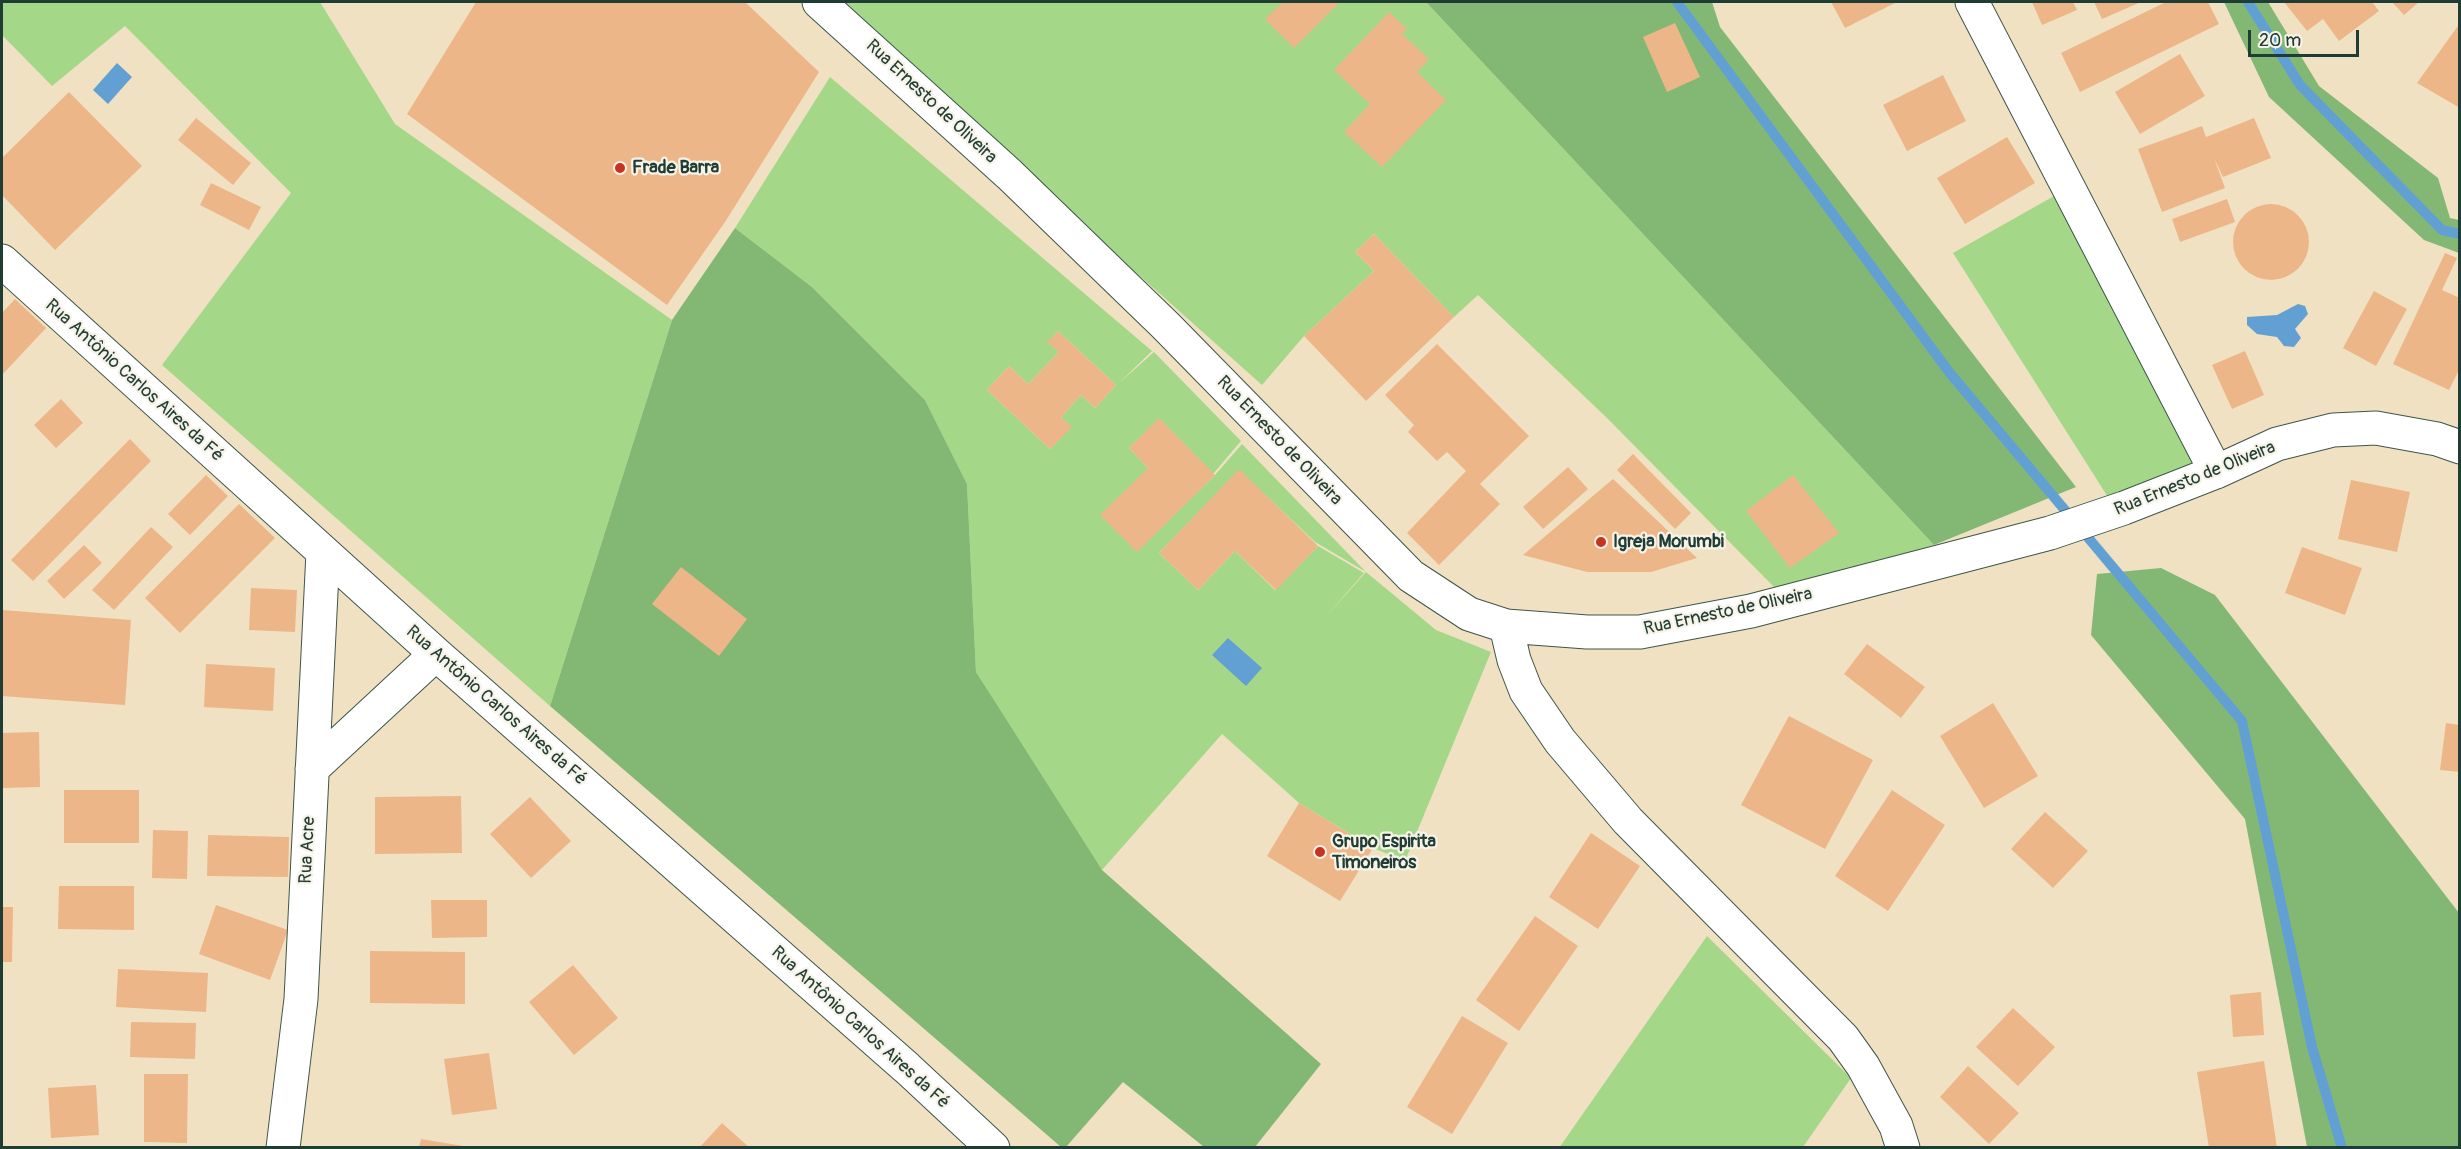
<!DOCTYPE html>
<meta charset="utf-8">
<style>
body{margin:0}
#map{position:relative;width:2461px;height:1149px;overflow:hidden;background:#f0e1c3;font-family:Pangolin,sans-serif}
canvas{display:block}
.frame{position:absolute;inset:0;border:3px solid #1f3d34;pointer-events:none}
.scale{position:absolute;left:2248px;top:30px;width:111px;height:27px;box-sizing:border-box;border:3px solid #1f3d34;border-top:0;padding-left:8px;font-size:18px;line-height:21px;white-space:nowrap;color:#1f3d34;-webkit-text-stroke:4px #f7f3e8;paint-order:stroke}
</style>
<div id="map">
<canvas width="2461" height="1149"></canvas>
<div class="frame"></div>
<div class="scale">20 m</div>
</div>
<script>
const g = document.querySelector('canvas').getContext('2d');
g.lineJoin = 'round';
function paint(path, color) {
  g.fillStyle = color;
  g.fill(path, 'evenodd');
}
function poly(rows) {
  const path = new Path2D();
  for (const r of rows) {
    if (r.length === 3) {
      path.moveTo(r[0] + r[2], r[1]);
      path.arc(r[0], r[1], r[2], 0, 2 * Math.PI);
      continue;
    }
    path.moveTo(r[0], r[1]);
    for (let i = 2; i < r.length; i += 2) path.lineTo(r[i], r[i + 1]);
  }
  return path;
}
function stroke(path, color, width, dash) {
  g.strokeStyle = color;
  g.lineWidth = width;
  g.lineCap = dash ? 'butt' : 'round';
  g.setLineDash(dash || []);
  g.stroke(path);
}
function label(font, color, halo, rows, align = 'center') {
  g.font = font + ' Pangolin,sans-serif';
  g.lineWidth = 4.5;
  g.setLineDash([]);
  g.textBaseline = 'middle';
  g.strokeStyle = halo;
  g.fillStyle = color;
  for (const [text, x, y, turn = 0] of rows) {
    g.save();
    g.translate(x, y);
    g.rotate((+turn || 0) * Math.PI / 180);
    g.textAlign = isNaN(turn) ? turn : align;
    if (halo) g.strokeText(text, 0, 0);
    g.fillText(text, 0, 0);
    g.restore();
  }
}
paint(poly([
 [2,2,320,2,395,124,672,320,550,706,162,365,291,193,125,26,52,86,2,35],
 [833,2,1426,2,1934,545,1777,590,1607,418,1478,295,1454,317,1374,234,1355,252,1374,271,1304,336,1262,385],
 [830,77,1152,351,1119,383,1154,352,1241,441,1213,474,1159,419,1129,448,1148,468,1137,551,1215,475,1242,444,1366,572,1436,630,1491,652,1405,861,1373,848,1299,803,1222,734,1102,870,1052,804,976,672,967,484,925,400,812,287,735,228],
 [1058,331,1116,385,1095,408,1081,395,1061,417,1071,427,1050,449,987,390,1009,366,1028,384,1059,352,1048,342],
 [1239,470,1315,542,1366,572,1322,621,1364,573,1318,546,1275,590,1235,551,1198,590,1159,553],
 [2054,196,2202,465,2113,505,1953,253],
 [1707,936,1851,1078,1803,1147,1559,1148]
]), '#a4d888');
paint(poly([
 [1426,2,1712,2,1720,27,2076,487,1934,545],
 [2224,2,2268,2,2319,86,2438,178,2450,218,2459,220,2459,253,2424,240,2269,97],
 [735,228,812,287,925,400,967,484,976,672,1102,870,1321,1064,1255,1147,1204,1147,1123,1082,1066,1147,1061,1147,550,706,672,320],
 [2161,568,2215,595,2459,913,2459,1147,2307,1147,2245,819,2091,635,2097,574]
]), '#83b874');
paint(poly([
 [117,63,132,77,108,104,93,90],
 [2298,304,2305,306,2308,314,2295,329,2301,338,2294,347,2284,346,2277,337,2257,334,2247,325,2247,317,2277,315],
 [1228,638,1262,668,1246,686,1212,655]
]), '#62a0d4');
stroke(poly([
 [1677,2,1949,372,2242,721,2312,1047,2342,1148],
 [2248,2,2300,85,2442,230,2460,234]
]), '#62a0d4', 10);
paint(poly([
 [476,2,745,2,819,72,725,222,667,305,407,114],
 [1283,2,1340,2,1294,48,1265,19],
 [1831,2,1897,2,1845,28],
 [2032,2,2073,2,2077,10,2042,25],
 [2094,2,2141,2,2102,19],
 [2166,2,2208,2,2219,24,2080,92,2061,53],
 [2284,2,2372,2,2379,11,2339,41,2323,19,2307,31],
 [2392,2,2419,2,2404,15],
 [1389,12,1407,29,1402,34,1429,59,1417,72,1446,100,1382,167,1344,132,1370,104,1334,70],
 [1675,23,1700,77,1667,92,1643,37],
 [2460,23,2460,108,2417,83],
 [2180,54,2205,96,2140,134,2115,92],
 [1943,75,1966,121,1907,151,1883,105],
 [69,92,142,166,55,250,2,195,2,158],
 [196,118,251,163,233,185,178,140],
 [2254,118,2271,158,2223,177,2214,158,2225,188,2162,212,2138,149,2202,126,2206,137],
 [2007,137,2035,183,1965,224,1937,178],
 [211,183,261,207,249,230,200,205],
 [2227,199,2235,222,2180,242,2172,219],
 [2271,242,38],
 [1374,234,1454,317,1366,401,1304,336,1374,271,1355,252],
 [2445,253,2457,258,2442,290,2460,298,2460,368,2449,390,2393,364],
 [2374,291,2407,309,2376,366,2343,348],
 [15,299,46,328,2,375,2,313],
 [1058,331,1116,385,1095,408,1081,395,1061,417,1072,427,1050,449,987,390,1009,366,1028,384,1059,352,1047,342],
 [1437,344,1529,436,1480,484,1500,504,1439,565,1407,533,1466,471,1447,452,1437,461,1408,432,1414,425,1385,395],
 [2245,351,2264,395,2232,409,2212,365],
 [61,399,83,423,56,448,34,425],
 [1159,418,1215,475,1137,552,1100,515,1148,468,1129,448],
 [130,439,151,461,33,581,11,560],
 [1633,454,1691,513,1675,529,1617,470],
 [1568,467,1588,489,1543,529,1523,507],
 [1239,469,1318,546,1276,590,1235,551,1198,590,1159,553],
 [206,475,228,496,190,535,168,514],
 [1793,475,1839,533,1790,568,1746,511],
 [1613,479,1697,558,1651,572,1587,572,1523,555],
 [2351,480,2410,492,2397,552,2338,539],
 [239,504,275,538,180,633,145,598],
 [151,527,173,547,114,610,92,590],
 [84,545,102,563,64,599,47,581],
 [2302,547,2362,568,2345,615,2285,593],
 [681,567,747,619,719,656,652,604],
 [251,588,297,590,295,632,249,630],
 [2,610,131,620,125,705,2,696],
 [1867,644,1925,687,1901,718,1844,674],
 [206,664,275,668,273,711,204,707],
 [1993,703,2038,776,1984,808,1940,736],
 [1789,716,1873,760,1825,849,1741,805],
 [2446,723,2460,725,2460,772,2440,770],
 [39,732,40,787,2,788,2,733],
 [64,790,139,790,139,843,64,843],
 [1892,790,1945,825,1888,911,1835,876],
 [461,796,462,853,375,854,375,797],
 [530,797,571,841,531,878,490,834],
 [1299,803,1373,848,1340,901,1267,856],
 [2045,812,2088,851,2053,888,2011,849],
 [153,830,188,831,187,879,152,878],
 [1591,833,1640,866,1598,929,1549,897],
 [208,835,289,837,288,877,207,876],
 [59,886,134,886,134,930,58,929],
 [431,900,487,900,487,937,432,938],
 [216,905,288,930,270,980,199,954],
 [2,907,13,907,12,962,2,962],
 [1535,916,1578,946,1519,1031,1476,1000],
 [370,951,465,952,465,1004,370,1003],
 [573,965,618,1018,574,1055,529,1002],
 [118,969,208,973,206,1012,116,1007],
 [2261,992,2264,1035,2233,1037,2230,995],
 [2013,1008,2055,1047,2018,1086,1976,1047],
 [1462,1016,1508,1043,1452,1134,1407,1107],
 [131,1022,196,1023,195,1059,130,1057],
 [489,1053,497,1109,452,1115,444,1059],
 [2264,1061,2277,1148,2209,1148,2197,1072],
 [1968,1066,2019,1113,1989,1144,1940,1097],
 [144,1074,188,1074,187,1143,144,1142],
 [96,1085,99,1135,51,1138,48,1088],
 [722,1123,750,1148,699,1148],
 [421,1139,463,1146,463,1148,419,1148]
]), '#edb688');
const street = poly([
 [819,2,1010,175,1166,326,1411,576,1469,614,1506,626,1587,632,1640,632,1751,611,2050,533,2124,508,2216,472,2277,444,2333,430,2376,428,2437,439,2460,447],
 [1972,2,2216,472],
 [2,261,436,654,907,1068,993,1148],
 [1506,626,1514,660,1526,691,1560,741,1628,821,1843,1038,1863,1066,1896,1126,1903,1148],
 [312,769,436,654],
 [283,1148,301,999,323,552]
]);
stroke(street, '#3e5649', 35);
stroke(street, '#fff', 33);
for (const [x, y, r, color] of [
 [620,168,6,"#c8321e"],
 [1601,542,6,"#c8321e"],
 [1320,852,6,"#c8321e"]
]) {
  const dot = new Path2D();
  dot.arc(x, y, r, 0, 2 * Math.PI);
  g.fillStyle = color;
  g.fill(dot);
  stroke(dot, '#f7f3e8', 2);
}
label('18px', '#1f3d34', '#f7f3e8', [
 ["Rua Ernesto de Oliveira",931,102,43],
 ["Rua Antônio Carlos Aires da Fé",134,381,42],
 ["Rua Ernesto de Oliveira",1279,441,46],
 ["Rua Ernesto de Oliveira",2195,479,-22],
 ["Rua Ernesto de Oliveira",1728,612,-12],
 ["Rua Antônio Carlos Aires da Fé",496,706,41],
 ["Rua Acre",308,850,-87],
 ["Rua Antônio Carlos Aires da Fé",860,1028,42]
]);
label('bold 18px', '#1f3d34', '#f7f3e8', [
 ["Frade Barra",632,168],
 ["Igreja Morumbi",1613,542],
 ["Grupo Espirita",1332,842],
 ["Timoneiros",1332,863]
], 'left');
</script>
